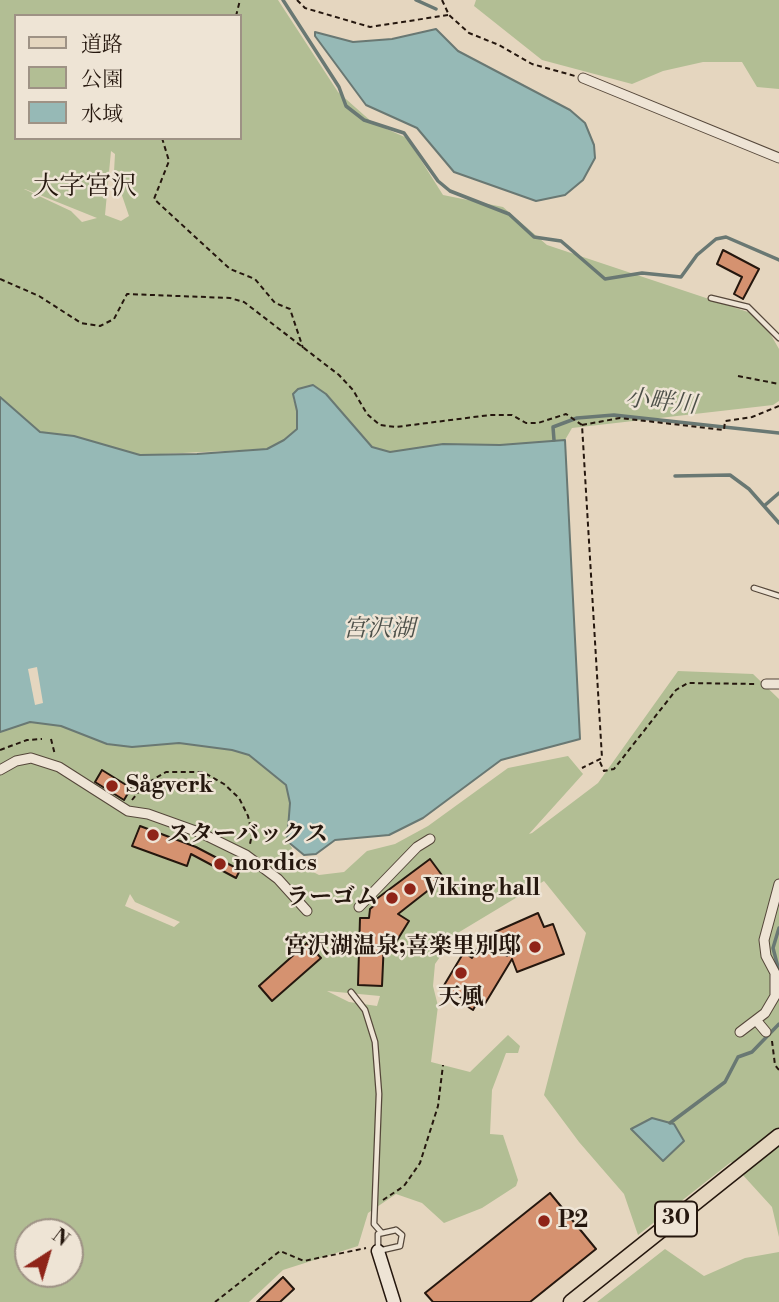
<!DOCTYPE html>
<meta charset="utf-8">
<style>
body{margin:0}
#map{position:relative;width:779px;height:1302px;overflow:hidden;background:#e5d6bf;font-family:"Libre Bodoni","Noto Serif JP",serif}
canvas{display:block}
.legend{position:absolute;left:14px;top:14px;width:228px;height:126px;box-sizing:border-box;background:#eee4d5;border:2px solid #9e9285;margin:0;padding:9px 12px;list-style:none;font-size:21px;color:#25170e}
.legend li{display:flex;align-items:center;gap:14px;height:35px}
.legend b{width:35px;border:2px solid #9e9285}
.north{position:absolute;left:14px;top:1218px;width:70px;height:70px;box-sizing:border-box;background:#eee4d5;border:2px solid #9e9285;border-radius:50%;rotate:37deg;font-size:19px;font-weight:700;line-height:28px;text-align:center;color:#25170e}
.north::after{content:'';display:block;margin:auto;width:24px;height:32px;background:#8f2418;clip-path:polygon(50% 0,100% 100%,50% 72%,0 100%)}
</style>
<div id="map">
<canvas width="779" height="1302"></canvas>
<ul class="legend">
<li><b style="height:9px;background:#e5d6bf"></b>道路</li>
<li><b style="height:19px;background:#b2be94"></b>公園</li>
<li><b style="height:19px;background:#96b9b6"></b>水域</li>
</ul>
<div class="north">N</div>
</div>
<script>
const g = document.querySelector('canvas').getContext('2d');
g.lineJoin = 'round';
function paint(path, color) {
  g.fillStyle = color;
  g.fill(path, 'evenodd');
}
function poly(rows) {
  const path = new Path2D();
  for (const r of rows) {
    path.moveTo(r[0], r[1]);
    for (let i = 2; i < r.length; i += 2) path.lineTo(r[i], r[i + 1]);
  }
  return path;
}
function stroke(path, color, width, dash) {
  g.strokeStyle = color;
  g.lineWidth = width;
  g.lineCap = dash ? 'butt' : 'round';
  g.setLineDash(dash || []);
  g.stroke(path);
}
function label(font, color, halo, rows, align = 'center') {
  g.font = font + ' "Libre Bodoni","Noto Serif JP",serif';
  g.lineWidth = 5;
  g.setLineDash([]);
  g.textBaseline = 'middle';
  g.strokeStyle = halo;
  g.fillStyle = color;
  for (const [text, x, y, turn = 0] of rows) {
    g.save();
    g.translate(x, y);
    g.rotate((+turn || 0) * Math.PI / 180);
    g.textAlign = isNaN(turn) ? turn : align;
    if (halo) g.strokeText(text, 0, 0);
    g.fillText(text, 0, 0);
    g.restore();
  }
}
paint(poly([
 [0,0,278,0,338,92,373,123,407,138,443,195,503,207,547,245,760,316,779,349,779,401,773,405,572,428,565,440,500,445,443,444,390,452,372,447,354,429,293,398,297,411,297,429,295,434,267,449,140,455,74,436,40,432,0,397],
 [16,16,240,16,240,138,16,138],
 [111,151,115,154,114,172,129,216,121,221,105,215],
 [24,189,25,189,97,218,82,222,71,211],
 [476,0,779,0,779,89,757,87,742,62,703,62,663,71,632,84,542,60,474,6],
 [678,671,753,674,779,699,779,1237,772,1207,731,1162,638,1235,624,1194,579,1142,544,1095,586,933,544,881,456,934,435,964,433,986,438,1006,431,1062,470,1072,508,1035,520,1046,518,1053,506,1053,492,1090,490,1134,503,1135,518,1180,516,1186,482,1208,444,1223,422,1203,396,1194,368,1213,358,1246,283,1270,249,1302,0,1302,0,732,30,722,61,726,107,744,132,747,179,743,232,750,249,755,286,785,290,803,287,841,292,848,288,859,319,875,344,872,367,851,395,844,428,826,508,768,568,756,583,774,529,834,532,833,598,783],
 [130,894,135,902,180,922,174,927,125,906],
 [327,991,380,996,377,1006,349,1002],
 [28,1232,70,1232,70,1274,28,1274],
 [665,1249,704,1276,745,1258,779,1252,779,1302,597,1302]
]), '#b2be94');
const water = poly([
 [436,29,458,51,570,110,585,123,594,145,595,158,583,180,565,195,536,201,454,172,417,128,366,105,315,36,315,32,353,42,392,39,436,29],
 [313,385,326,394,372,447,390,452,443,444,500,445,565,440,580,739,501,760,423,818,389,835,335,840,316,854,304,855,287,841,290,803,286,785,249,755,232,750,179,743,132,747,107,744,61,726,30,722,0,732,0,397,40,432,74,436,140,455,197,454,267,449,284,440,297,429,297,411,293,394,298,389,313,385],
 [652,1118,674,1124,684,1141,663,1161,631,1129,652,1118]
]);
paint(water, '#96b9b6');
stroke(water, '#697873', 2);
paint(poly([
 [37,667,43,703,35,705,28,669]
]), '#e5d6bf');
stroke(poly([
 [283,0,339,87,346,106,364,120,404,133,438,181,450,191,509,214,534,237,561,241,605,279,642,273,681,277,697,255,716,239,726,237,779,260],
 [416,0,436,9],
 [554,440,553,427,577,418,614,415,779,433],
 [675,476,730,475,749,489,779,523],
 [764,506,779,493],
 [779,928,773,948,779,971],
 [670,1123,725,1082,738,1057,752,1052,779,1024]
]), '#697873', 3.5);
const building = poly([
 [723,250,759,269,743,299,734,294,742,277,717,264,723,250],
 [102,770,131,788,124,800,95,782,102,770],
 [140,826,196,847,240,870,236,878,191,854,187,866,132,846,140,826],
 [430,859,444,878,398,914,409,921,393,947,384,941,382,986,358,985,360,918,369,918,370,909,377,903,375,900,430,859],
 [538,913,544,927,553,924,564,954,517,972,512,959,483,1007,477,1003,473,1010,465,1005,467,1001,443,987,464,952,472,958,482,941,507,956,495,932,538,913],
 [307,943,321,958,272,1001,259,986,307,943],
 [550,1193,596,1249,530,1302,433,1302,425,1293,550,1193],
 [283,1277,294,1289,280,1302,257,1302,283,1277]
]);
paint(building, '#d59270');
stroke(building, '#25170e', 2);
const lane = poly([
 [711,298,748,307,779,338],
 [754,588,779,596],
 [351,992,365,1010,375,1042,379,1094,374,1224,381,1232],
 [396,1230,402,1235,400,1246,378,1251,378,1234,396,1230]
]);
const street = poly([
 [583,78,779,158],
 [766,684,779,684],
 [0,770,16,761,31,758,59,767,128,811,148,814,201,833,246,855,278,879,307,911],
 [359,907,417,847,430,839],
 [756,1020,766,1032],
 [740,1032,765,1013,775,996,775,973,766,956,764,940,779,884]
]);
const secondary = poly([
 [378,1251,394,1302]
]);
const primary = poly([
 [571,1302,779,1136]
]);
stroke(lane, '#55473a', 7);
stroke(street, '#55473a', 11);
stroke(secondary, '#25170e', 15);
stroke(primary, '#25170e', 17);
stroke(poly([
 [297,0,305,8,370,27,448,15],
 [442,0,449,15,469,33,499,45,532,64,575,76],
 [236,16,240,0],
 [162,138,169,161,154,199,230,269,255,279,275,303,290,309,303,348],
 [0,279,39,296,81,323,100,326,114,319,127,294,230,298,244,302,339,375,353,390,367,414,380,425,396,427,490,415,512,415,526,423,538,423,566,414,582,425,602,758,582,768],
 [738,376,779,384],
 [582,425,620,418,724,430,725,421,752,417,779,406],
 [51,739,55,755],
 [0,750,27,740,42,739],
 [600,762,604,771,614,769,676,690,688,683,757,684],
 [132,800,144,785,166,772,203,772,224,784,239,798,248,816,252,834,250,844],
 [772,1041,775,1065,779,1070],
 [383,1200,404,1186,420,1163,438,1106,443,1065],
 [215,1302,280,1251,304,1261,366,1248]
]), '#25170e', 2, [5, 3.5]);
stroke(lane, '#eee4d5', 4.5);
stroke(street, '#eee4d5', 9);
stroke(secondary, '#eee4d5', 12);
stroke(primary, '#e5d6bf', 14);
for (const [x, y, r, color] of [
 [112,786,7,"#8f2418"],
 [153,835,7,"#8f2418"],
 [220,864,7,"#8f2418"],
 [410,889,7,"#8f2418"],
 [392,898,7,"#8f2418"],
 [535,947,7,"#8f2418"],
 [461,973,7,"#8f2418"],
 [544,1221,7,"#8f2418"]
]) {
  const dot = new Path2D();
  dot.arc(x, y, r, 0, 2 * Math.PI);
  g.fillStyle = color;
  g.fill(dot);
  stroke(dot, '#eee4d5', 2.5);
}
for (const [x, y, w] of [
 [676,1219,42]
]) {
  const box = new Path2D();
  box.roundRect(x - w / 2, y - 17.5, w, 35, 5);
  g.fillStyle = '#eee4d5';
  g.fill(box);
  stroke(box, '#25170e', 2);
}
label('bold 21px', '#25170e', null, [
 ["30",676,1219]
]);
label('bold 23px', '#25170e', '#eee4d5', [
 ["Sågverk",126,786],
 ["スターバックス",167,835],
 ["nordics",234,864],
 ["Viking hall",424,889],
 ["ラーゴム",378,898,"right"],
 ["宮沢湖温泉;喜楽里別邸",521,947,"right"],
 ["天風",461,998,"center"],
 ["P2",558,1221]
], 'left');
label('italic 24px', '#4d5049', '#eee4d5', [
 ["小畔川",661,403,6],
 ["宮沢湖",379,630]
]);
label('26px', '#25170e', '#eee4d5', [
 ["大字宮沢",85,188]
]);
</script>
